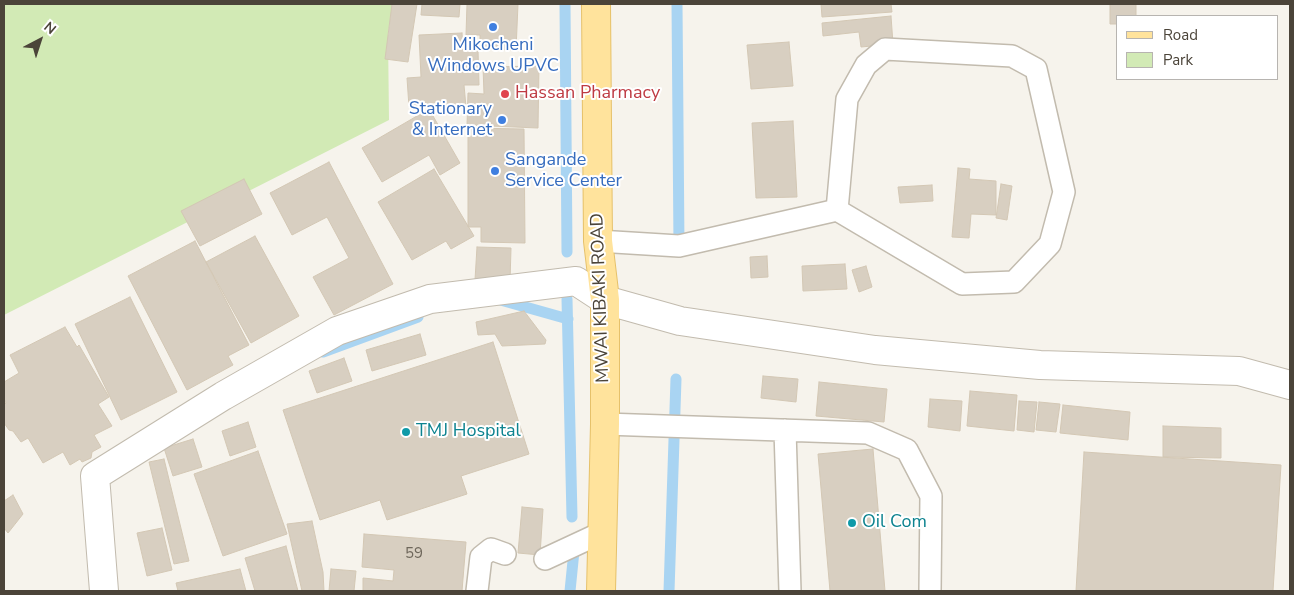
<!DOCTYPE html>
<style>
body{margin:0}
#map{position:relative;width:1294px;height:595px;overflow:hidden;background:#f6f3ec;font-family:"Nunito Sans",sans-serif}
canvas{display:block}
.frame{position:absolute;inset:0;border:5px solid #4b4439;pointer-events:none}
.legend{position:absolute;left:1116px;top:15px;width:162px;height:65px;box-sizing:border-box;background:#fff;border:1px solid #b7b4b0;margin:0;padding:6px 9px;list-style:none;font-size:15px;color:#4b4439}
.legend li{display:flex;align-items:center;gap:10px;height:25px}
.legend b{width:25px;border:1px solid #b7b4b0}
.north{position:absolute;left:15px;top:15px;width:50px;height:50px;-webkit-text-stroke:4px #fff;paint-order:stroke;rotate:40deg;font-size:14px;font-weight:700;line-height:20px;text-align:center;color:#4b4439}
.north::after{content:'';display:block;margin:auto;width:18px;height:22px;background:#4b4439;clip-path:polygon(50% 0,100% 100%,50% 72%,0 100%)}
</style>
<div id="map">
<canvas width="1294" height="595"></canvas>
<div class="frame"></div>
<ul class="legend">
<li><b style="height:6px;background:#ffe39c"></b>Road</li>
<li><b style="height:14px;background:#d2eab5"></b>Park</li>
</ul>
<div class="north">N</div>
</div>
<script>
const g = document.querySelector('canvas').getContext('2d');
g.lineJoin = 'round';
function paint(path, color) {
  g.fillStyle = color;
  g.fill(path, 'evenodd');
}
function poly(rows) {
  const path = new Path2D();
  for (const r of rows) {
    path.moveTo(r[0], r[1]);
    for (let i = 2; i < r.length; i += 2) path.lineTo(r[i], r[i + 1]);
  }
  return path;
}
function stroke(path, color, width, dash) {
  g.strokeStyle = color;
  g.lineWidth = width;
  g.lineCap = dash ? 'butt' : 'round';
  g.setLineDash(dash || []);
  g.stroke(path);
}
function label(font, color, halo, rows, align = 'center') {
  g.font = font + ' "Nunito Sans",sans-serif';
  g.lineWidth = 4;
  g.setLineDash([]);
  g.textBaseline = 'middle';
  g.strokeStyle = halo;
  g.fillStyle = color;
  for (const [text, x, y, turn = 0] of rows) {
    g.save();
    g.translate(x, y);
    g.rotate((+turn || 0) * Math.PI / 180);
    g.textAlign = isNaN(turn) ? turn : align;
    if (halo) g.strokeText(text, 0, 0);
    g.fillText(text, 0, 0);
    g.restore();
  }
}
paint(poly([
 [4,4,393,4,388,34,389,120,4,315]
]), '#d2eab5');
stroke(poly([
 [565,4,567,252],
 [677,4,679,246],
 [497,299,568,319],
 [567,299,572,517],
 [323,352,418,317],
 [570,591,574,551],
 [669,591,676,379]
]), '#a9d4f2', 11);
const building = poly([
 [392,4,417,4,408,62,385,59,392,4],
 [422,4,460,4,459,17,421,15,422,4],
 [467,4,518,4,516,50,480,49,480,35,466,35,467,4],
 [821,4,891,4,892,12,822,17,821,4],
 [1110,4,1136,4,1136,16,1118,16,1118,24,1110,24,1110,4],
 [891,16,893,44,861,47,859,32,823,36,822,23,891,16],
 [462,33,463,50,478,50,479,85,464,85,466,107,409,107,407,78,421,77,419,35,462,33],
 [789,42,793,86,751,89,747,45,789,42],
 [539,66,538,128,467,125,468,93,484,94,483,67,539,66],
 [429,109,460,163,440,175,429,155,382,182,362,148,429,109],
 [793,121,797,197,756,198,752,123,793,121],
 [468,128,524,129,525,243,481,242,481,227,468,227,468,128],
 [329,162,393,284,334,315,313,277,349,258,327,217,292,235,270,193,329,162],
 [958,168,970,169,969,179,996,181,996,215,971,214,969,238,952,237,958,168],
 [434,169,474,236,451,249,446,241,412,260,378,202,434,169],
 [244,179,262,214,200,246,181,211,244,179],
 [1001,184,1012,186,1007,220,996,218,1001,184],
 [932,185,933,201,900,203,898,187,932,185],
 [255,236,299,316,251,343,206,262,255,236],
 [195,241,249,345,228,356,233,365,187,390,128,276,195,241],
 [477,247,511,248,510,282,475,280,477,247],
 [767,256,768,277,751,278,750,257,767,256],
 [845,264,847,289,803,291,802,266,845,264],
 [866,266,872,287,859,292,852,270,866,266],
 [130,297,177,392,121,420,75,324,130,297],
 [524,311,546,340,545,344,502,346,495,334,478,335,476,322,524,311],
 [65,327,77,347,79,345,109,397,98,404,112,426,94,435,101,447,92,452,91,458,82,462,80,459,70,465,63,452,43,463,28,438,21,442,13,431,9,430,4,423,4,405,6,403,4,399,4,382,19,373,10,355,65,327],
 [420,334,426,355,372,371,366,350,420,334],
 [493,342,529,454,461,476,467,494,387,520,380,500,320,520,283,410,493,342],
 [344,358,352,381,317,393,309,371,344,358],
 [763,376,798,379,796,402,761,398,763,376],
 [819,382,887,389,884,422,816,416,819,382],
 [970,391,1017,395,1014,431,967,426,970,391],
 [930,399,962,401,960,431,928,427,930,399],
 [1019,401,1037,402,1034,432,1017,430,1019,401],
 [1039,402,1060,404,1056,432,1036,430,1039,402],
 [1063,405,1130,412,1128,440,1060,433,1063,405],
 [248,422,256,447,230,456,222,431,248,422],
 [1163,426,1221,428,1221,458,1163,457,1163,426],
 [193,439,202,467,173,476,164,448,193,439],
 [873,449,885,591,830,591,818,454,873,449],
 [258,451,287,534,223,556,194,474,258,451],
 [1084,452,1281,465,1273,591,1076,591,1084,452],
 [164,459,189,561,174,564,149,462,164,459],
 [13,495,23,514,8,533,4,528,4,501,13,495],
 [522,507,543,509,540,555,518,553,522,507],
 [312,521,323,572,324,591,302,591,287,524,312,521],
 [162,528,172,570,147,576,137,533,162,528],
 [364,534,466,542,462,591,363,591,363,578,393,581,394,570,362,567,364,534],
 [286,546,298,591,255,591,245,558,286,546],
 [240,569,246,591,178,591,176,583,240,569],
 [331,569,356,571,354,591,329,591,331,569]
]);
paint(building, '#d8cfc1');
stroke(building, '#d3c7b4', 1);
const service = poly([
 [598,241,679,246,837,210,962,284,1014,282,1050,244,1064,192,1036,69,1012,56,885,49,866,65,847,99,837,210],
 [605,424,868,433,907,450,931,496,930,591],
 [785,430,790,591],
 [545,559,603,532],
 [477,591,481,557,491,549,505,554]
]);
const minor = poly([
 [104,591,95,476,223,396,337,331,430,299,576,281,605,300,680,321,875,350,1040,365,1239,371,1290,385]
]);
const primary = poly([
 [596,4,598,241,605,300,605,424,601,591]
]);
stroke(service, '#c2bbae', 24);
stroke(minor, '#c2bbae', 30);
stroke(primary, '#e6c16a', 30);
stroke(service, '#fff', 21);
stroke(minor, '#fff', 28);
stroke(primary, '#ffe39c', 28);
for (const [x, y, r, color] of [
 [493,27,5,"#3f7fe0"],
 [505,94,5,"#e0444e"],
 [502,120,5,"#3f7fe0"],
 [495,171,5,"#3f7fe0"],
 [406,432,5,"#0f9aa8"],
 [852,523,5,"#0f9aa8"]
]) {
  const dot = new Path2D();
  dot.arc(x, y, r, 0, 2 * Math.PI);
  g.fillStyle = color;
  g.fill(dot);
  stroke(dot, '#fff', 2);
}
label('15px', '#6e675b', null, [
 ["59",414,554]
]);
label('18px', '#366cbe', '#fff', [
 ["Mikocheni",493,46],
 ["Windows UPVC",493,67],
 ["Stationary",492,110,"right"],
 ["& Internet",492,131,"right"],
 ["Sangande",505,161,"left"],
 ["Service Center",505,182,"left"]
]);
label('18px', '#be3a42', '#fff', [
 ["Hassan Pharmacy",515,94]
], 'left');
label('18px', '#4b4439', '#fff', [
 ["MWAI KIBAKI ROAD",601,298,-92]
]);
label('18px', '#0d838f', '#fff', [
 ["TMJ Hospital",416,432],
 ["Oil Com",862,523]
], 'left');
</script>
